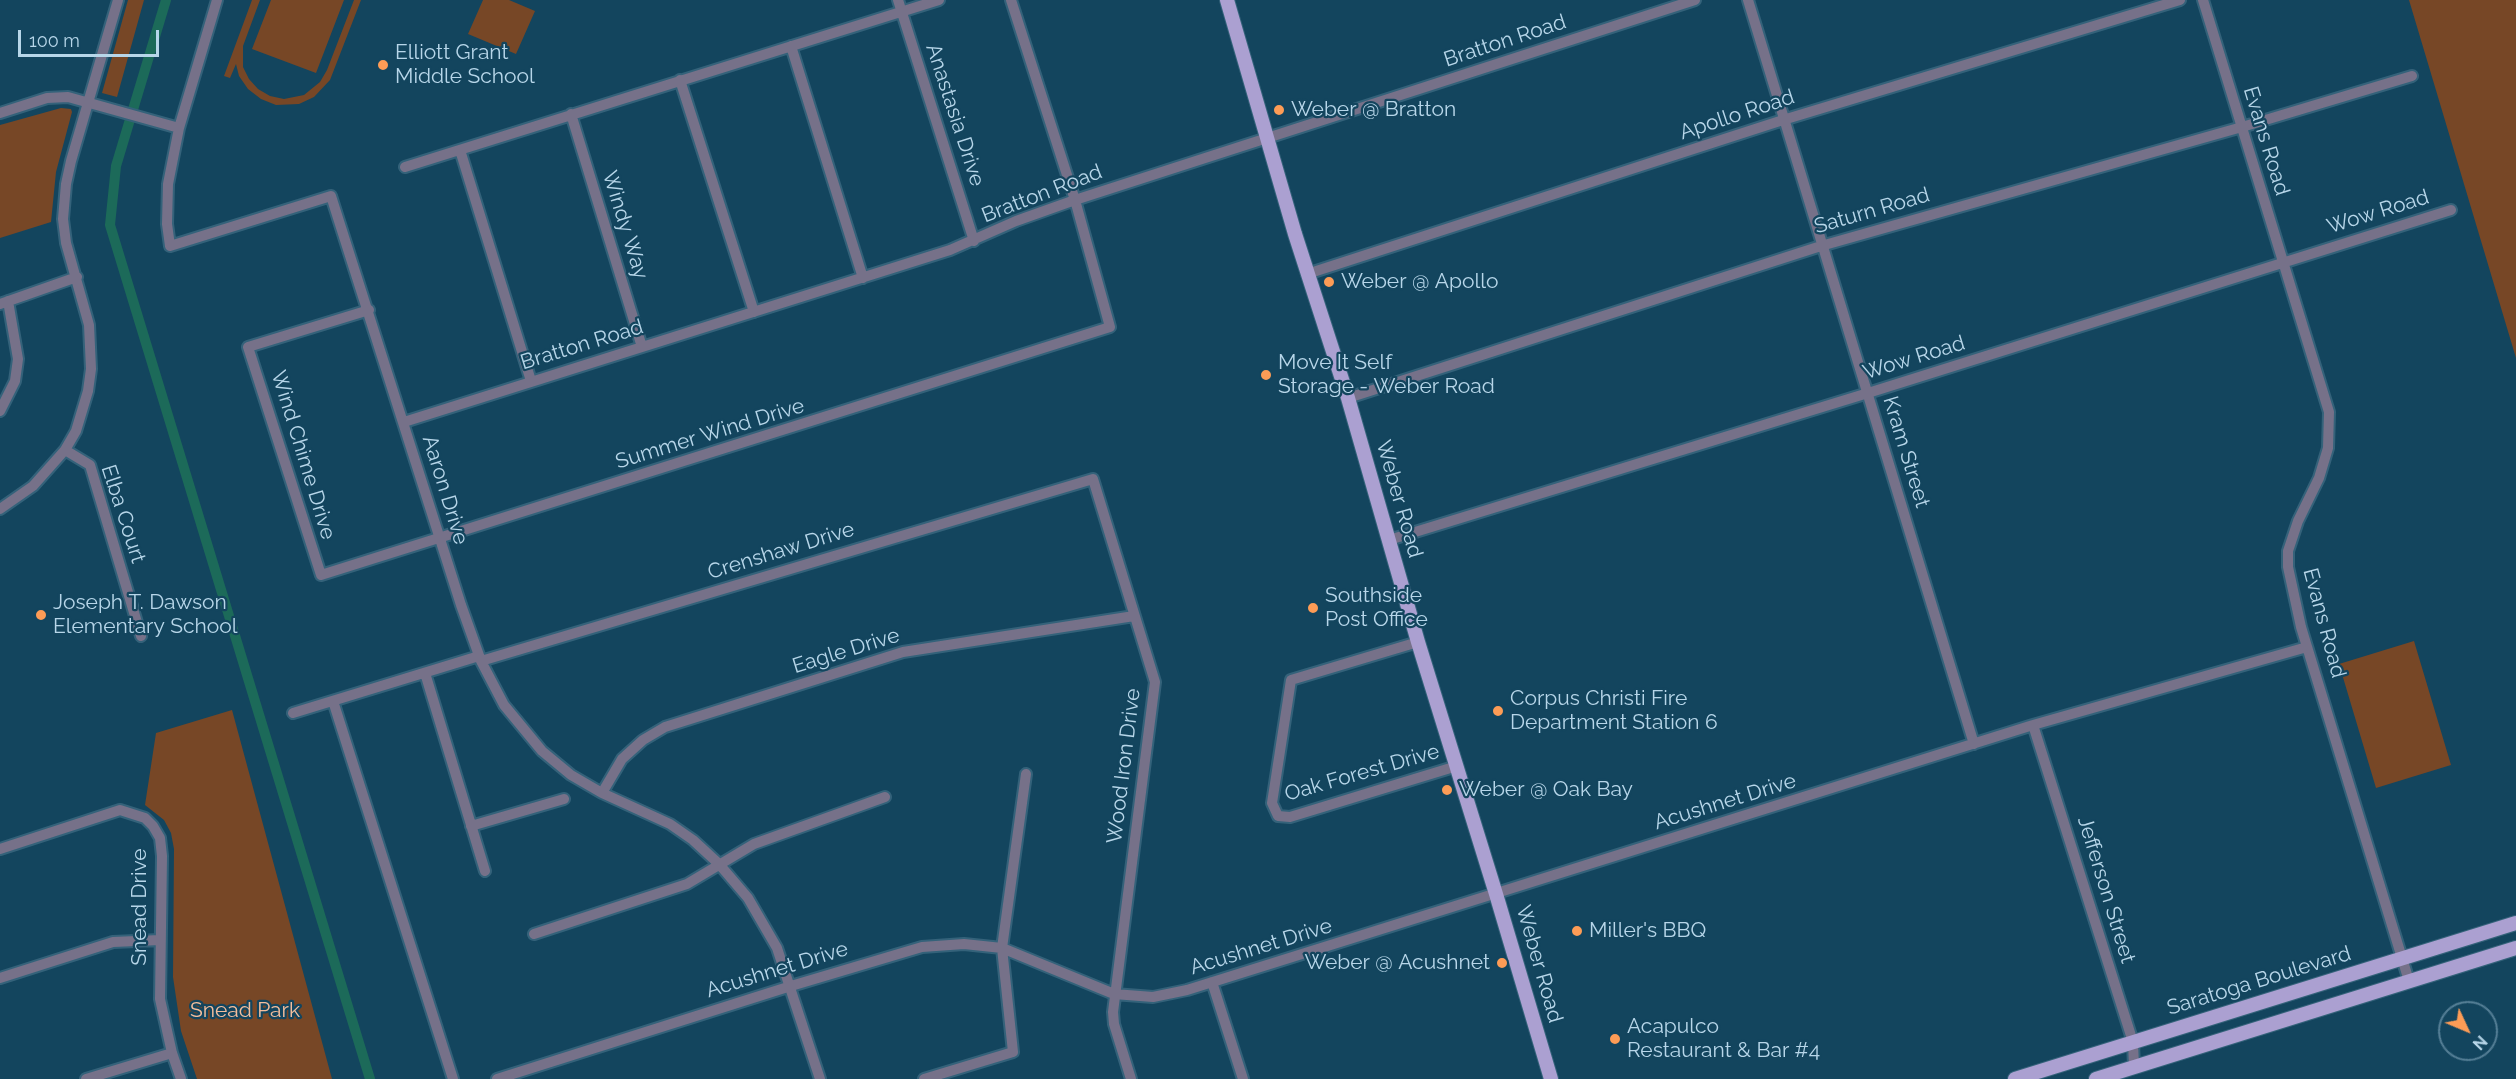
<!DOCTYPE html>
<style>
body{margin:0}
#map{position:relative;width:2516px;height:1079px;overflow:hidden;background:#13455e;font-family:Raleway,sans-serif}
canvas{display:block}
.north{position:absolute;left:2438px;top:1001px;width:60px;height:60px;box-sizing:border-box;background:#13455e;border:2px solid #557f96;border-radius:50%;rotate:134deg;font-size:16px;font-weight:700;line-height:24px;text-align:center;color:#b7d6e9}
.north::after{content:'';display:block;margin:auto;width:21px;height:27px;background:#fd9c56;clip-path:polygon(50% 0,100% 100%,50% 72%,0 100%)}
.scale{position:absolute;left:18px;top:30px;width:141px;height:27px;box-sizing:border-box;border:3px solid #b7d6e9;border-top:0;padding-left:8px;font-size:18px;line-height:21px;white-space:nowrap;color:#b7d6e9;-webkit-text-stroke:4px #13455e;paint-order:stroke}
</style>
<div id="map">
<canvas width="2516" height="1079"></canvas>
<div class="north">N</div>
<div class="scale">100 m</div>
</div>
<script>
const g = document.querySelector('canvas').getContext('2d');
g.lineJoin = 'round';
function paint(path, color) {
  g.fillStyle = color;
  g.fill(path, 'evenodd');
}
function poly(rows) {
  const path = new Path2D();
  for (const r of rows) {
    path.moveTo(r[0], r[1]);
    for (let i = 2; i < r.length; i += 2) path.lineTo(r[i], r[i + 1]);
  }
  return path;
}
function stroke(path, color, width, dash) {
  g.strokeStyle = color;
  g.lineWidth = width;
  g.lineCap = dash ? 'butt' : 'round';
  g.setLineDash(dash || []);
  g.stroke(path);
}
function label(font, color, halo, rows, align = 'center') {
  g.font = font + ' Raleway,sans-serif';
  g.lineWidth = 4.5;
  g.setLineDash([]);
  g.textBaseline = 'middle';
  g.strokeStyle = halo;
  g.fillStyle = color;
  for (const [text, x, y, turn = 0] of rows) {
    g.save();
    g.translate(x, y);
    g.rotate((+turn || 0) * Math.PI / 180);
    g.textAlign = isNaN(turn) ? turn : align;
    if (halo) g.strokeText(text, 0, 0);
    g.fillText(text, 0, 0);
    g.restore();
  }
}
paint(poly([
 [128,0,144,0,117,97,102,93],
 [252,0,260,0,243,46,243,67,249,79,258,89,270,96,284,99,304,95,320,82,327,70,354,0,361,0,330,80,314,97,299,104,276,105,261,99,248,89,239,76,236,64,230,78,224,76],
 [271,0,344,0,316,73,252,49],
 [483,0,509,0,535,11,516,54,468,34],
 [2409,0,2516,0,2516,358],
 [61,108,71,109,72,112,56,172,51,222,0,238,0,125],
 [2414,641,2451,765,2376,788,2339,664],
 [232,710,332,1079,197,1079,181,1031,173,977,174,849,171,833,164,820,145,805,156,733]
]), '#774726');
stroke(poly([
 [166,0,116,166,110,225,370,1079]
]), '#1c6a59', 10);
const minor = poly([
 [217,0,179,128,168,184,167,224,170,246,331,196,461,605,481,661,504,705,542,751,571,775,602,793,670,824,693,840,719,864,748,898,777,948,820,1079],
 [898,0,974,241],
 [1748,0,1974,744],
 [2203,0,2329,412,2328,448,2319,478,2298,521,2288,551,2288,567,2301,627,2409,981],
 [791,46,863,278],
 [680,80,754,312],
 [0,113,47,98,68,97,179,128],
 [571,114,642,347],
 [460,150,531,381],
 [405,167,939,0],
 [1307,274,1783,120,2180,0],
 [0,304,77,277],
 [369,310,248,347,321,575,1110,327,1075,200,1011,0],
 [1348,398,1821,246,2242,127,2412,76],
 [0,411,15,381,18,359,8,301],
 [404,422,950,250,1016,221,1075,200,1695,0],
 [65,450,90,465,141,636],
 [0,509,33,486,65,450,76,431,88,391,91,369,89,325,66,243,63,219,66,184,71,161,118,0],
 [1389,540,1868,393,2451,210],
 [1418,642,1291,680,1272,803,1278,816,1290,817,1457,766],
 [481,661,1093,479,1155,682,1113,1012,1114,1024,1131,1079],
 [425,673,485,871],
 [333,701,453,1079],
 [293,713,479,656],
 [2033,725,2133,1042,2134,1067],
 [602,793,622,759,643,740,665,727,903,652,1134,616],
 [471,826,564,799],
 [0,849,120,810,145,818,153,826,160,838,162,856,160,999,172,1053,181,1079],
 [534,934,687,884,754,844,885,797],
 [0,978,113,942,160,940],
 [1212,982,1243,1079],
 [86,1079,172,1053],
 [497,1079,791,986,922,947,964,944,1002,948,1114,994,1153,997,1187,990,2033,725,2307,647],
 [924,1079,1013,1052,1002,948,1026,774]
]);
const major = poly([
 [1227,0,1295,234,1348,398,1418,642,1496,894,1551,1079],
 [2015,1079,2516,923],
 [2096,1079,2516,948]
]);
stroke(minor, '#34627a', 14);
stroke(major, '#34627a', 16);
stroke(minor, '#767189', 10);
stroke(major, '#aba0d1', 14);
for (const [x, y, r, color] of [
 [383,65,6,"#fd9c56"],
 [1279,110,6,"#fd9c56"],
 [1329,282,6,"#fd9c56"],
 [1266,375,6,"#fd9c56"],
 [1313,608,6,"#fd9c56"],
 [41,615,6,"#fd9c56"],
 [1498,711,6,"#fd9c56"],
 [1447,790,6,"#fd9c56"],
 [1577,931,6,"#fd9c56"],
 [1502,963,6,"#fd9c56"],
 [1615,1039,6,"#fd9c56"]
]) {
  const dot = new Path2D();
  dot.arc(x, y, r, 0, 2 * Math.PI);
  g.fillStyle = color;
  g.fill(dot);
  stroke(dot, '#13455e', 2);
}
label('21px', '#b7d6e9', '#13455e', [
 ["Bratton Road",1505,41,-18],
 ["Anastasia Drive",955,115,72],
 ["Apollo Road",1737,115,-18],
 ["Evans Road",2266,141,73],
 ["Bratton Road",1042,194,-21],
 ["Saturn Road",1872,211,-16],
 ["Wow Road",2378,212,-17],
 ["Windy Way",625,225,73],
 ["Bratton Road",582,345,-17],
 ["Wow Road",1914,358,-17],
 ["Summer Wind Drive",710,434,-17],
 ["Kram Street",1906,452,73],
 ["Wind Chime Drive",303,455,73],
 ["Aaron Drive",445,490,73],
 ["Weber Road",1399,499,74],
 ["Elba Court",123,514,72],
 ["Crenshaw Drive",781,551,-17],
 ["Evans Road",2324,623,75],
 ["Eagle Drive",846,651,-17],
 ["Wood Iron Drive",1124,766,-83],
 ["Oak Forest Drive",1362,773,-16],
 ["Acushnet Drive",1725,802,-17],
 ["Jefferson Street",2106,890,73],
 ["Snead Drive",140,907,-90],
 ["Acushnet Drive",1261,947,-17],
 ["Weber Road",1539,964,74],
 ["Acushnet Drive",777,970,-17],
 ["Saratoga Boulevard",2259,981,-17]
]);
label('21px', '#b7d6e9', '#13455e', [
 ["Elliott Grant",395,53],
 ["Middle School",395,77],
 ["Weber @ Bratton",1291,110],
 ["Weber @ Apollo",1341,282],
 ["Move It Self",1278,363],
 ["Storage - Weber Road",1278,387],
 ["Southside",1325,596],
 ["Post Office",1325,620],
 ["Joseph T. Dawson",53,603],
 ["Elementary School",53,627],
 ["Corpus Christi Fire",1510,699],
 ["Department Station 6",1510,723],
 ["Weber @ Oak Bay",1459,790],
 ["Miller's BBQ",1589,931],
 ["Weber @ Acushnet",1490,963,"right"],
 ["Acapulco",1627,1027],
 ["Restaurant & Bar #4",1627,1051]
], 'left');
label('21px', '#f4be9c', '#13455e', [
 ["Snead Park",245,1011]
]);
</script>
